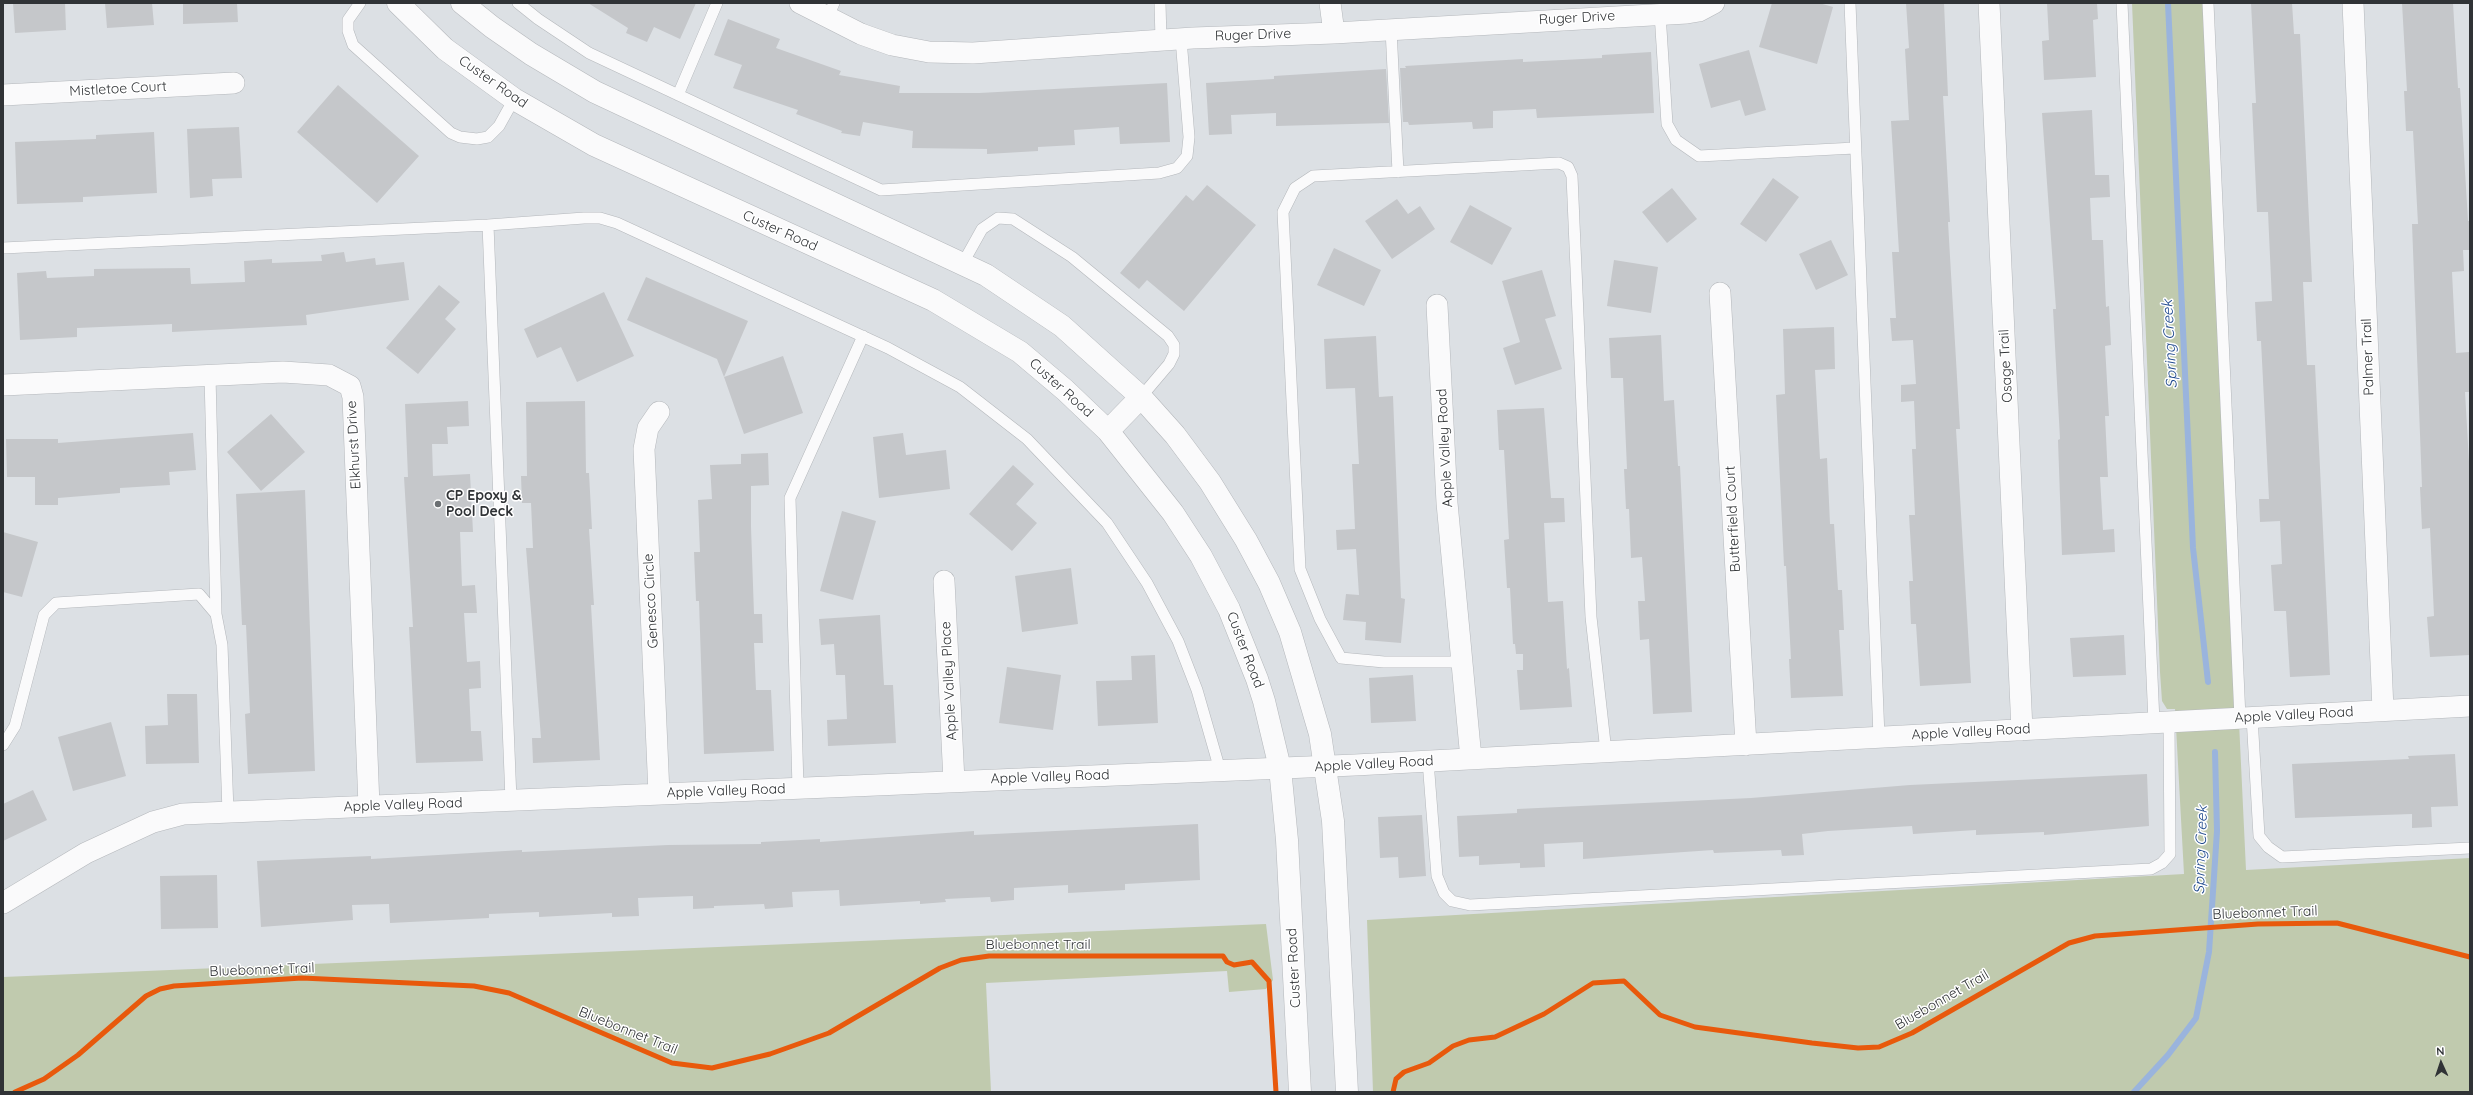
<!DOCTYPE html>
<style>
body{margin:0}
#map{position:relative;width:2473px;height:1095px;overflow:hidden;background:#dce0e4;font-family:Quicksand,sans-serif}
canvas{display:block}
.frame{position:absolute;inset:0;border:4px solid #303336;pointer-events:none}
.north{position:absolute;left:2421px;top:1043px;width:40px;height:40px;-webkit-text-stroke:3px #fff;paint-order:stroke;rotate:357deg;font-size:11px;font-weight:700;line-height:16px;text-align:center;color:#303336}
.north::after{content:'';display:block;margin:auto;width:14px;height:18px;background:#303336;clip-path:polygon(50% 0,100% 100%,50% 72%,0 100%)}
</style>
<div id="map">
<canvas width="2473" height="1095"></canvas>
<div class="frame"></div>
<div class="north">N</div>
</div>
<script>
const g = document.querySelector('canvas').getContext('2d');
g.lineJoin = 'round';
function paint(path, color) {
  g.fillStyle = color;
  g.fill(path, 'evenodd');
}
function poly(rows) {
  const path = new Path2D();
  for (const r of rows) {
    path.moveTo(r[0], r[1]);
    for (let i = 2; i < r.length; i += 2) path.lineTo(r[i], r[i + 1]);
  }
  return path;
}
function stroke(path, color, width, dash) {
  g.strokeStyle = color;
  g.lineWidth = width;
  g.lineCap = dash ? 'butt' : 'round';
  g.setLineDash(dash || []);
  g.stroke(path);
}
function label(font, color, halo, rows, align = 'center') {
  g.font = font + ' Quicksand,sans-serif';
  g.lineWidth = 3;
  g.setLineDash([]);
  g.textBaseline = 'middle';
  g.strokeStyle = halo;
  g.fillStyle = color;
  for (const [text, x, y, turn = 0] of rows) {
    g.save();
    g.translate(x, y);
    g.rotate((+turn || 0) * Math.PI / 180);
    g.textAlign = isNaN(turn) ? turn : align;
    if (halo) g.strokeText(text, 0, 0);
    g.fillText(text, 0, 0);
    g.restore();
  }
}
paint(poly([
 [2132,3,2205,3,2246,870,2470,858,2470,1092,1373,1092,1367,920,2184,874,2175,709,2167,709,2162,701,2160,672],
 [1266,924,1273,980,1266,989,1229,992,1227,971,986,983,991,1092,3,1092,3,977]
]), '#c0caae');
stroke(poly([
 [2168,3,2193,548,2208,682],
 [2134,1092,2168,1055,2196,1018,2209,952,2217,831,2215,752]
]), '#9ab4dd', 6);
paint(poly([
 [13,3,65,3,66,30,15,33],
 [105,3,152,3,154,25,107,28],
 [183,3,237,3,238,22,183,24],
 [588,3,696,3,680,39,654,27,647,42,626,33,628,28],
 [1772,3,1819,3,1833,7,1817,64,1759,47],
 [1906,3,1944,3,1948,96,1943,96,1950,222,1948,222,1960,429,1956,429,1971,683,1920,686,1916,624,1911,624,1909,581,1913,581,1909,515,1915,515,1912,449,1916,449,1914,401,1901,402,1901,385,1916,384,1913,340,1892,341,1890,318,1896,318,1892,252,1899,252,1891,121,1909,120,1905,49,1909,48],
 [2047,3,2097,3,2098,19,2093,20,2096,77,2044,80,2042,41,2049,40],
 [2251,3,2292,3,2294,34,2300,34,2312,282,2303,282,2307,365,2315,365,2330,675,2290,677,2286,611,2274,611,2271,565,2282,564,2280,521,2260,522,2259,499,2269,499,2261,341,2257,341,2255,302,2272,301,2268,212,2257,212,2252,103,2256,103],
 [2402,3,2453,3,2458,88,2460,88,2468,221,2470,221,2470,250,2463,250,2464,271,2452,272,2456,353,2469,352,2470,363,2470,392,2465,392,2470,479,2470,655,2430,657,2427,617,2434,616,2430,528,2422,529,2420,487,2422,487,2412,224,2418,224,2413,131,2406,131,2404,91,2407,91],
 [728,19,780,39,776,48,841,71,839,75,900,86,899,93,979,93,1167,83,1170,142,1120,144,1119,127,1074,130,1075,145,1038,147,1038,151,987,154,987,149,912,148,913,131,863,122,860,136,841,133,842,131,796,114,798,110,733,88,742,65,714,55],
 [1749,50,1766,110,1745,116,1740,100,1711,108,1699,64],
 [1651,52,1654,113,1537,118,1536,109,1493,111,1493,128,1473,129,1472,122,1409,125,1408,122,1403,122,1400,68,1406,68,1405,66,1523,59,1523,62,1602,58,1602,55],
 [1386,69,1389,123,1276,126,1276,113,1231,115,1232,134,1209,135,1206,83,1274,79,1274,76],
 [338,85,419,156,377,203,297,132],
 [2092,110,2095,175,2109,175,2110,197,2090,198,2092,240,2103,240,2106,307,2109,306,2111,345,2105,346,2109,416,2105,416,2108,477,2100,477,2103,530,2114,529,2115,552,2062,555,2058,440,2060,439,2053,309,2056,309,2042,113],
 [239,127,242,178,212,179,213,196,190,198,187,129],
 [154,132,157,193,83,197,83,202,17,204,15,142,96,139,96,135],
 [1773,178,1799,197,1766,242,1740,224],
 [1207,185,1256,225,1184,311,1147,280,1139,289,1120,273,1186,195,1193,201],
 [1672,188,1697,219,1667,243,1642,212],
 [1397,199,1408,214,1420,206,1435,229,1392,259,1365,221],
 [1470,205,1512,228,1492,265,1450,242],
 [1831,240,1848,275,1816,290,1799,254],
 [1334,248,1381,270,1364,306,1317,285],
 [344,252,346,262,375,258,376,265,404,262,409,300,306,315,307,325,172,332,172,324,77,328,77,337,20,340,17,273,46,271,47,278,94,276,94,269,190,268,191,284,245,282,244,261,272,259,272,263,322,261,321,255],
 [1614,260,1658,267,1651,313,1607,306],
 [1542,270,1556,316,1545,319,1562,369,1515,385,1503,348,1520,342,1502,281],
 [646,277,748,321,724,377,717,359,627,320],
 [439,285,460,302,445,319,456,329,418,374,386,348],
 [604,292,634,356,577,382,561,347,537,358,524,329],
 [1834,327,1835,369,1815,370,1820,459,1827,458,1830,524,1834,524,1838,590,1842,590,1844,630,1839,630,1843,696,1791,698,1789,659,1791,659,1786,566,1784,566,1776,395,1785,394,1783,329],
 [1661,335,1664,401,1674,400,1678,466,1680,466,1692,712,1653,714,1649,639,1640,640,1638,601,1645,601,1642,557,1631,558,1629,509,1626,509,1624,469,1627,469,1623,378,1611,378,1609,338],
 [1376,336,1379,397,1393,396,1401,598,1405,599,1401,643,1365,640,1366,622,1343,620,1346,594,1359,595,1356,549,1337,550,1336,530,1355,529,1352,464,1359,464,1355,388,1326,389,1324,339],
 [783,356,803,413,744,434,724,377],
 [468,401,469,426,447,427,448,444,432,444,433,476,470,474,473,532,460,532,462,586,475,585,477,613,464,613,467,662,480,661,481,688,469,689,471,731,481,731,483,761,416,763,409,627,413,627,404,477,408,477,405,404],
 [585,401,586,473,589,473,592,529,589,529,594,605,591,605,600,760,533,763,532,738,541,738,526,548,533,548,531,503,522,503,521,476,527,476,526,402],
 [1544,408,1551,498,1564,498,1565,522,1544,523,1548,602,1563,601,1567,669,1569,668,1572,707,1520,710,1517,670,1523,670,1523,654,1516,654,1515,644,1513,644,1510,588,1507,588,1504,540,1509,539,1504,450,1499,450,1497,410],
 [271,414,305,452,261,491,227,452],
 [193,433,196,470,169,472,170,485,120,488,120,493,58,498,58,505,35,505,35,477,7,477,6,439,58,439,58,443],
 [903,433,906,455,946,450,950,489,879,498,873,437],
 [768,453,769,485,751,486,751,527,754,614,762,614,763,643,754,643,756,690,771,690,774,751,704,754,699,601,696,601,694,552,700,552,698,500,712,499,710,465,741,464,741,454],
 [1013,465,1034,484,1016,504,1037,523,1012,551,969,514],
 [305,490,315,771,248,774,245,714,250,713,246,625,242,625,236,494],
 [842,511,876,521,853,600,820,591],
 [3,532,38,542,22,597,3,592],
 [1071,568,1078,624,1022,632,1015,576],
 [880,615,884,685,893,685,896,743,828,746,827,720,847,719,845,675,836,675,834,644,821,645,819,619],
 [2124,635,2126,675,2073,677,2070,638],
 [1155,655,1158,723,1098,726,1096,681,1132,680,1131,656],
 [1007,667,1061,675,1053,730,999,723],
 [1413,675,1416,721,1371,723,1369,678],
 [167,694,197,694,199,763,146,764,145,726,168,725],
 [111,722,126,776,73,791,58,737],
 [2455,754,2458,806,2431,807,2432,827,2412,828,2412,814,2295,818,2292,764,2409,759,2408,756],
 [2147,774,2149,826,2044,835,2044,832,1976,835,1976,830,1913,834,1912,826,1828,831,1802,834,1804,855,1782,856,1781,850,1714,853,1713,850,1583,859,1583,842,1544,844,1545,867,1520,868,1520,863,1479,865,1479,856,1459,857,1457,816,1517,813,1517,809,1751,798,1910,785],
 [33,790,47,820,3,841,3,804],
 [1422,815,1426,876,1399,878,1398,857,1380,858,1378,817],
 [1198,824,1200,880,1125,884,1125,890,1068,893,1068,885,1014,888,1014,900,991,902,990,897,945,899,946,902,920,904,920,901,840,906,839,890,792,892,793,907,765,909,764,904,714,906,714,908,693,909,693,896,638,898,639,916,612,917,612,913,539,917,539,912,489,914,489,918,390,923,389,904,352,905,353,920,261,927,257,861,371,856,371,859,522,850,522,852,668,845,761,844,761,842,820,839,820,842,974,831,974,835],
 [217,875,218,928,161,929,160,876]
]), '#c5c7ca');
const service = poly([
 [360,3,348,20,348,31,353,45,451,133,460,137,477,139,488,137,499,126,514,99],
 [518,3,538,19,589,53,881,190,1159,173,1177,168,1187,156,1189,137,1181,39],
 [1160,3,1161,40],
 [1850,3,1879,737],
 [2122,3,2154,722],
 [2208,3,2240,718],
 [1660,13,1667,124,1676,140,1699,156,1855,148],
 [828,17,834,3],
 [1391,29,1398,172],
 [678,95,717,3],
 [488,225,584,218,600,218,617,223,888,348,960,387,1027,439,1107,523,1147,583,1178,641,1197,690,1220,770],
 [3,248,488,225,511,800],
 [963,263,982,229,998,218,1013,219,1072,257,1168,336,1174,345,1174,354,1169,364,1141,397],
 [210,376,216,614],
 [1462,662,1384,662,1341,658,1320,619,1300,569,1283,212,1295,188,1313,176,1559,163,1568,167,1572,176,1591,617,1606,752],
 [2252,717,2259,836,2268,847,2282,857,2470,848],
 [3,745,15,726,44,615,56,603,199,594,216,614,222,645,228,812],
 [1428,761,1437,876,1444,893,1452,901,1470,905,2151,869,2162,863,2170,854,2169,722],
 [798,788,790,498,863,336]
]);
const minor = poly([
 [800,3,861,34,892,45,929,52,973,53,1193,38,1334,33,1687,13,1699,11,1714,3],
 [1330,3,1334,33],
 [1989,3,2022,730],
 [2353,3,2383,710],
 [3,95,234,83],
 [1720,293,1746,745],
 [1437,305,1447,503,1471,759],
 [3,385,283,372,329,375,350,386,353,397,369,806],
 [659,412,648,428,644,449,659,794],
 [944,581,954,781],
 [3,903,86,853,153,822,183,814,1355,765,2470,706]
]);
const primary = poly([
 [398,3,445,49,514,99,594,145,933,300,1020,352,1065,390,1108,431,1173,513,1201,556,1229,609,1257,679,1264,701,1280,768,1287,840,1300,1092],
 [462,3,492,27,531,54,595,92,986,275,1062,326,1141,397,1175,435,1210,482,1246,540,1269,583,1290,632,1320,734,1333,821,1347,1092],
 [1108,431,1141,397]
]);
stroke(service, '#b4b7bb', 12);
stroke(minor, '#b4b7bb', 22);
stroke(primary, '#b4b7bb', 23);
stroke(service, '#fafafb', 11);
stroke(minor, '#fafafb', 21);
stroke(primary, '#fafafb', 22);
stroke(poly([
 [15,1092,44,1079,78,1055,146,996,160,989,174,986,302,978,474,986,509,993,672,1063,712,1068,770,1054,829,1033,940,968,961,960,989,956,1223,956,1227,962,1234,965,1252,962,1269,981,1276,1092],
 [1393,1092,1396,1079,1404,1072,1429,1063,1453,1046,1469,1040,1495,1037,1544,1014,1593,983,1624,981,1660,1015,1695,1027,1812,1043,1858,1048,1879,1047,1912,1033,2069,943,2095,936,2258,924,2337,923,2470,957]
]), '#e8590c', 5);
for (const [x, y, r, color] of [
 [438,504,4,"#6c7073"]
]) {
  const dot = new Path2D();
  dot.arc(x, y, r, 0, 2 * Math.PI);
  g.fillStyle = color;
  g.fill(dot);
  stroke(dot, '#fff', 1.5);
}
label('14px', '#303336', '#fff', [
 ["Ruger Drive",1577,18,-3],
 ["Ruger Drive",1253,35,-2],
 ["Custer Road",493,82,35],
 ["Mistletoe Court",118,89,-3],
 ["Custer Road",780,231,24],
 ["Palmer Trail",2368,357,-92],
 ["Osage Trail",2006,366,-93],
 ["Custer Road",1061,388,42],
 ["Elkhurst Drive",354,445,-93],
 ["Apple Valley Road",1445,448,-93],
 ["Butterfield Court",1733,519,-93],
 ["Genesco Circle",651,601,-93],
 ["Custer Road",1245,650,69],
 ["Apple Valley Place",949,681,-93],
 ["Apple Valley Road",2294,715,-3],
 ["Apple Valley Road",1971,732,-3],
 ["Apple Valley Road",1374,764,-3],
 ["Apple Valley Road",1050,777,-2],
 ["Apple Valley Road",726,791,-2],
 ["Apple Valley Road",403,805,-2],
 ["Bluebonnet Trail",2265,913,-2],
 ["Bluebonnet Trail",1038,945],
 ["Custer Road",1294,968,-93],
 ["Bluebonnet Trail",262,970,-2],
 ["Bluebonnet Trail",1942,1000,-30],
 ["Bluebonnet Trail",628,1031,22]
]);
label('bold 14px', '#303336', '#fff', [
 ["CP Epoxy &",446,496],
 ["Pool Deck",446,512]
], 'left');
label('italic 15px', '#204a8f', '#fff', [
 ["Spring Creek",2170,344,-93],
 ["Spring Creek",2201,850,-88]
]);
</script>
